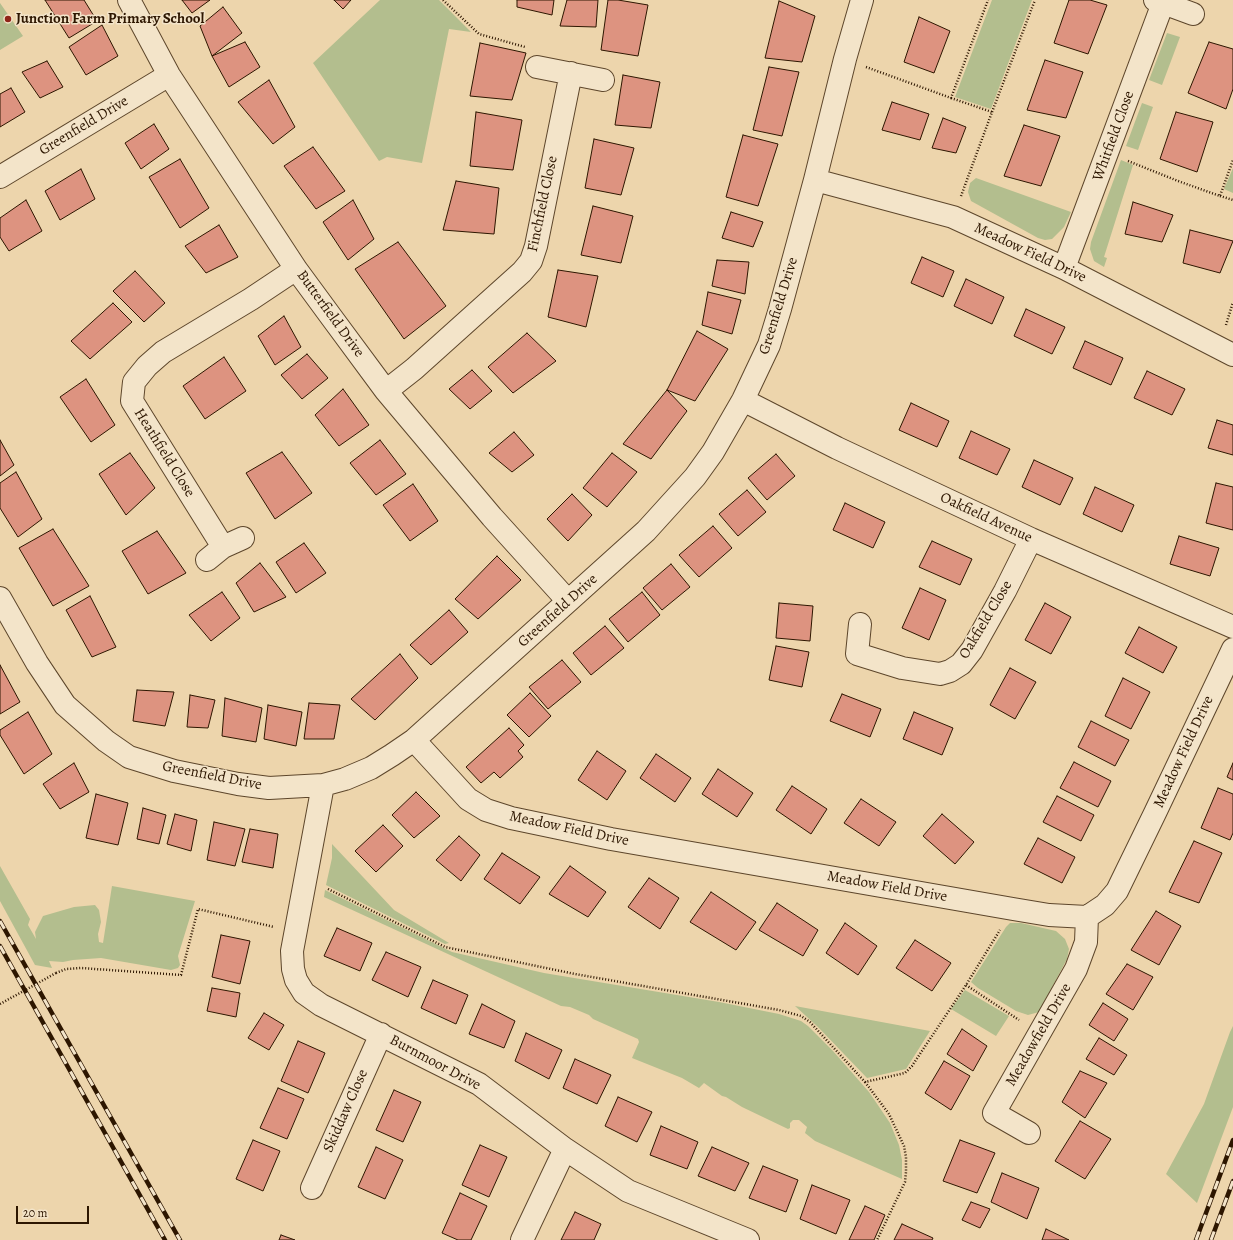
<!DOCTYPE html>
<style>
body{margin:0}
#map{position:relative;width:1233px;height:1240px;overflow:hidden;background:#edd5ac;font-family:Alegreya,serif}
canvas{display:block}
.scale{position:absolute;left:16px;top:1206px;width:73px;height:18px;box-sizing:border-box;border:2px solid #2d1600;border-top:0;padding-left:5px;font-size:12px;line-height:14px;white-space:nowrap;color:#2d1600;-webkit-text-stroke:3px #f3e4c9;paint-order:stroke}
</style>
<div id="map">
<canvas width="1233" height="1240"></canvas>
<div class="scale">20 m</div>
</div>
<script>
const g = document.querySelector('canvas').getContext('2d');
g.lineJoin = 'round';
function paint(path, color) {
  g.fillStyle = color;
  g.fill(path, 'evenodd');
}
function poly(rows) {
  const path = new Path2D();
  for (const r of rows) {
    path.moveTo(r[0], r[1]);
    for (let i = 2; i < r.length; i += 2) path.lineTo(r[i], r[i + 1]);
  }
  return path;
}
function stroke(path, color, width, dash) {
  g.strokeStyle = color;
  g.lineWidth = width;
  g.lineCap = dash ? 'butt' : 'round';
  g.setLineDash(dash || []);
  g.stroke(path);
}
function label(font, color, halo, rows, align = 'center') {
  g.font = font + ' Alegreya,serif';
  g.lineWidth = 3;
  g.setLineDash([]);
  g.textBaseline = 'middle';
  g.strokeStyle = halo;
  g.fillStyle = color;
  for (const [text, x, y, turn = 0] of rows) {
    g.save();
    g.translate(x, y);
    g.rotate((+turn || 0) * Math.PI / 180);
    g.textAlign = isNaN(turn) ? turn : align;
    if (halo) g.strokeText(text, 0, 0);
    g.fillText(text, 0, 0);
    g.restore();
  }
}
paint(poly([
 [380,0,439,0,471,32,449,29,422,163,387,157,379,161,313,63],
 [992,0,1032,0,991,109,955,97],
 [0,3,23,36,0,50],
 [1167,33,1180,37,1162,85,1149,80],
 [1142,103,1153,107,1138,150,1126,146],
 [1121,160,1133,165,1104,257,1107,258,1104,267,1094,261,1090,249,1091,242],
 [1233,168,1233,193,1224,189],
 [976,178,1071,212,1064,227,1052,239,1045,240,1038,238,971,201,968,192,970,183],
 [332,844,394,910,449,943,445,944,326,885,332,858],
 [0,866,30,919,28,925,36,939,35,932,43,916,74,907,95,905,99,910,101,922,98,934,99,942,103,943,112,886,195,901,178,956,180,965,178,968,171,970,101,958,73,960,63,962,49,961,52,968,35,965,0,901],
 [325,890,452,952,544,973,719,1002,779,1014,801,1021,808,1026,833,1051,869,1092,890,1123,899,1145,902,1160,902,1179,815,1141,805,1133,807,1127,799,1120,793,1120,790,1123,790,1128,788,1129,742,1107,726,1097,722,1096,704,1083,699,1088,682,1078,632,1058,639,1042,638,1039,593,1019,589,1015,570,1007,561,1006,324,897],
 [1010,923,1021,923,1056,931,1065,939,1069,949,1067,959,1039,1012,1028,1015,1016,1011,978,988,971,982,1006,927],
 [965,990,1009,1016,996,1036,951,1009],
 [795,1006,930,1031,906,1069,867,1078,818,1027],
 [1233,1026,1233,1107,1197,1203,1166,1174,1204,1104,1230,1032]
]), '#b3be8e');
const building = poly([
 [45,0,84,0,97,21,69,38,45,0],
 [182,0,210,0,192,13,182,0],
 [334,0,351,0,343,9,334,0],
 [517,0,554,0,552,15,517,7,517,0],
 [567,0,598,0,596,27,560,26,567,0],
 [608,0,618,0,648,5,638,56,601,50,608,0],
 [1069,0,1090,0,1107,5,1088,54,1054,43,1069,0],
 [779,1,815,16,802,62,765,58,779,1],
 [223,7,242,33,212,56,200,26,223,7],
 [919,17,950,31,934,73,904,62,919,17],
 [102,25,118,56,86,75,69,47,102,25],
 [245,42,260,67,229,87,212,56,245,42],
 [1209,42,1233,49,1233,89,1226,109,1188,93,1209,42],
 [480,43,526,53,512,100,470,96,480,43],
 [1045,60,1083,72,1066,118,1027,110,1045,60],
 [47,61,63,87,40,98,22,72,47,61],
 [769,67,799,72,782,136,753,130,769,67],
 [623,75,660,82,651,128,615,125,623,75],
 [269,80,295,127,273,144,238,102,269,80],
 [11,88,25,112,0,127,0,94,11,88],
 [892,102,929,114,920,140,882,130,892,102],
 [476,112,522,120,513,170,470,166,476,112],
 [1176,112,1213,122,1197,172,1160,159,1176,112],
 [943,118,966,127,956,153,932,148,943,118],
 [154,124,169,149,141,169,125,143,154,124],
 [1024,125,1060,136,1041,186,1004,176,1024,125],
 [743,135,778,144,758,206,726,197,743,135],
 [594,139,634,148,621,195,585,188,594,139],
 [313,147,345,191,316,209,284,166,313,147],
 [180,159,209,208,180,228,149,177,180,159],
 [81,169,95,199,60,220,45,191,81,169],
 [456,181,499,188,494,234,443,230,456,181],
 [26,200,42,231,9,251,0,237,0,218,26,200],
 [353,200,374,239,348,260,323,222,353,200],
 [1133,202,1173,215,1162,242,1125,234,1133,202],
 [593,206,633,216,621,263,581,255,593,206],
 [731,212,763,222,753,247,722,238,731,212],
 [219,225,238,257,206,273,185,246,219,225],
 [1190,230,1233,241,1220,273,1183,263,1190,230],
 [398,242,446,306,404,339,355,269,398,242],
 [922,257,954,271,943,297,911,283,922,257],
 [717,260,749,262,745,294,712,286,717,260],
 [558,270,598,276,586,327,548,317,558,270],
 [135,271,165,303,144,322,113,291,135,271],
 [966,279,1004,297,992,324,954,306,966,279],
 [708,292,741,300,732,334,702,325,708,292],
 [113,303,132,322,90,359,71,341,113,303],
 [1026,309,1065,327,1052,354,1014,336,1026,309],
 [284,316,301,347,275,365,258,336,284,316],
 [697,331,728,349,695,401,667,390,697,331],
 [527,333,556,361,513,393,488,367,527,333],
 [1085,341,1123,358,1111,385,1073,368,1085,341],
 [307,354,328,378,302,399,281,375,307,354],
 [224,357,246,391,205,419,183,386,224,357],
 [472,370,492,391,470,409,449,389,472,370],
 [1147,371,1185,389,1172,415,1134,398,1147,371],
 [86,379,115,425,91,442,60,397,86,379],
 [343,389,369,425,339,446,315,415,343,389],
 [667,390,687,411,651,459,623,444,667,390],
 [911,403,949,421,937,447,899,430,911,403],
 [1217,420,1233,425,1233,455,1208,448,1217,420],
 [971,431,1010,449,997,475,959,458,971,431],
 [514,432,534,455,512,472,489,453,514,432],
 [0,440,14,465,0,476,0,440],
 [380,440,406,474,376,495,350,463,380,440],
 [282,452,312,493,275,519,246,473,282,452],
 [130,453,155,488,126,515,99,474,130,453],
 [612,453,637,472,607,507,583,488,612,453],
 [776,454,795,476,767,500,748,478,776,454],
 [1034,460,1073,478,1060,505,1022,487,1034,460],
 [16,472,42,519,18,537,0,508,0,483,16,472],
 [1216,483,1233,487,1233,530,1206,523,1216,483],
 [413,484,438,521,410,541,383,505,413,484],
 [1095,487,1134,505,1122,532,1083,514,1095,487],
 [747,490,766,512,738,536,719,514,747,490],
 [572,494,592,515,568,541,547,519,572,494],
 [845,503,885,522,873,548,833,530,845,503],
 [713,526,732,548,699,577,679,555,713,526],
 [53,529,89,586,53,606,19,548,53,529],
 [157,531,186,573,148,594,122,551,157,531],
 [1179,536,1219,548,1210,576,1170,564,1179,536],
 [932,541,972,559,960,585,919,567,932,541],
 [304,543,326,573,296,593,276,562,304,543],
 [497,556,521,580,478,619,455,599,497,556],
 [260,563,286,597,254,612,236,583,260,563],
 [671,564,690,587,662,610,643,588,671,564],
 [920,588,946,600,929,640,902,628,920,588],
 [222,592,240,618,211,641,189,615,222,592],
 [642,592,660,615,628,642,609,619,642,592],
 [90,596,116,647,92,657,66,610,90,596],
 [779,603,813,606,810,641,776,638,779,603],
 [1045,603,1071,617,1051,654,1025,640,1045,603],
 [449,610,468,632,431,665,410,645,449,610],
 [605,626,624,648,591,675,573,653,605,626],
 [1139,627,1177,647,1163,673,1125,653,1139,627],
 [776,646,809,652,802,687,769,680,776,646],
 [400,654,418,678,375,720,351,699,400,654],
 [562,660,581,682,548,709,529,687,562,660],
 [0,665,20,702,0,714,0,665],
 [1010,668,1036,682,1015,719,990,705,1010,668],
 [1123,678,1150,692,1131,729,1105,716,1123,678],
 [137,690,174,692,165,726,133,721,137,690],
 [530,693,551,716,529,737,507,715,530,693],
 [842,694,881,709,870,737,830,721,842,694],
 [190,695,215,700,208,728,187,727,190,695],
 [225,698,262,708,256,742,222,736,225,698],
 [309,703,340,705,334,739,304,739,309,703],
 [268,705,302,712,296,746,264,739,268,705],
 [28,712,52,754,24,774,0,735,0,730,28,712],
 [914,712,953,728,942,755,903,739,914,712],
 [1091,721,1129,740,1115,766,1078,747,1091,721],
 [509,728,524,745,518,751,523,757,500,778,494,772,481,783,466,767,509,728],
 [597,751,626,771,607,800,578,780,597,751],
 [656,754,691,778,675,802,640,778,656,754],
 [1074,762,1111,781,1098,807,1060,788,1074,762],
 [74,763,89,792,60,809,43,784,74,763],
 [1233,763,1233,780,1227,777,1233,763],
 [718,769,753,793,737,817,702,794,718,769],
 [792,786,827,809,811,834,776,810,792,786],
 [1218,788,1233,794,1233,833,1230,840,1201,828,1218,788],
 [416,792,440,816,414,838,392,815,416,792],
 [96,794,128,803,118,845,86,838,96,794],
 [1057,796,1094,815,1081,841,1043,822,1057,796],
 [861,799,896,822,879,846,844,823,861,799],
 [143,808,166,815,159,844,137,839,143,808],
 [175,814,197,820,191,851,167,844,175,814],
 [942,814,974,842,955,864,923,836,942,814],
 [214,822,245,829,235,866,207,860,214,822],
 [383,825,403,846,376,872,355,851,383,825],
 [250,829,278,834,273,868,242,862,250,829],
 [459,836,480,855,461,881,436,860,459,836],
 [1038,838,1075,857,1062,883,1024,864,1038,838],
 [1194,841,1222,853,1199,903,1169,892,1194,841],
 [502,853,540,877,520,904,484,879,502,853],
 [570,866,606,892,588,917,549,894,570,866],
 [649,878,679,898,660,929,628,907,649,878],
 [711,892,756,922,736,950,690,922,711,892],
 [777,903,818,930,803,956,759,930,777,903],
 [1156,911,1181,926,1159,965,1131,950,1156,911],
 [845,923,877,946,858,975,826,953,845,923],
 [337,928,372,943,360,971,324,956,337,928],
 [221,935,250,941,240,984,212,977,221,935],
 [915,940,951,963,932,991,896,968,915,940],
 [386,952,421,967,408,997,372,980,386,952],
 [1127,964,1153,977,1133,1010,1106,994,1127,964],
 [433,980,468,995,456,1024,421,1008,433,980],
 [212,988,240,993,236,1017,207,1011,212,988],
 [1103,1003,1128,1019,1114,1041,1089,1025,1103,1003],
 [482,1004,515,1021,504,1048,469,1034,482,1004],
 [264,1013,284,1025,269,1050,248,1038,264,1013],
 [962,1029,987,1046,973,1071,947,1054,962,1029],
 [526,1033,562,1050,549,1079,515,1061,526,1033],
 [1099,1038,1127,1055,1114,1075,1086,1059,1099,1038],
 [298,1041,325,1053,308,1093,281,1081,298,1041],
 [575,1059,611,1075,597,1104,563,1088,575,1059],
 [944,1061,970,1076,951,1110,925,1093,944,1061],
 [1080,1071,1107,1083,1085,1118,1062,1102,1080,1071],
 [278,1088,304,1099,287,1139,260,1128,278,1088],
 [394,1090,421,1102,403,1142,376,1130,394,1090],
 [618,1097,652,1112,637,1142,605,1126,618,1097],
 [1080,1121,1111,1139,1085,1179,1055,1161,1080,1121],
 [661,1126,698,1142,687,1169,650,1155,661,1126],
 [253,1140,280,1151,263,1191,236,1179,253,1140],
 [960,1140,995,1153,977,1193,943,1181,960,1140],
 [480,1145,507,1157,489,1197,462,1185,480,1145],
 [376,1147,403,1160,385,1199,358,1187,376,1147],
 [712,1147,749,1163,735,1191,698,1176,712,1147],
 [763,1166,798,1180,786,1212,749,1198,763,1166],
 [1002,1173,1039,1188,1027,1219,991,1202,1002,1173],
 [812,1185,850,1200,836,1234,800,1219,812,1185],
 [460,1193,487,1206,471,1240,458,1240,442,1233,460,1193],
 [971,1202,990,1209,980,1228,962,1220,971,1202],
 [865,1206,885,1215,874,1240,849,1240,865,1206],
 [575,1212,601,1224,594,1240,561,1240,575,1212],
 [902,1224,933,1238,932,1240,894,1240,902,1224],
 [1046,1229,1069,1240,1042,1240,1046,1229],
 [281,1235,295,1240,279,1240,281,1235]
]);
paint(building, '#dd9380');
stroke(building, '#2d1600', 1);
const minor = poly([
 [129,0,169,75,296,269,332,318,386,391,492,517,568,601],
 [1155,0,1193,14],
 [537,67,603,80],
 [0,177,169,75],
 [815,180,953,217,1064,268,1233,355],
 [1064,268,1163,3],
 [386,391,414,369,522,272,531,261,536,246,571,73],
 [743,400,837,448,1031,539,1233,627],
 [223,547,132,401,134,382,147,366,163,352,251,299,296,269],
 [207,560,223,547,243,538],
 [0,598,37,663,65,705,106,741,129,757,174,771,238,784,269,788,323,785,345,779,371,768,392,755,414,740,646,531,695,477,713,452,743,400,769,345,780,309,815,180,845,59,862,0],
 [860,624,857,654,902,668,940,674,950,671,961,664,972,650,1005,591,1031,539],
 [414,740,468,799,486,810,511,818,611,839,1013,909,1049,915,1087,917,1105,905,1117,891,1155,813,1233,649],
 [323,785,292,951,293,969,296,980,304,993,321,1005,479,1084,565,1149,628,1191,748,1240],
 [1029,1133,994,1113,1076,969,1086,942,1087,917],
 [312,1188,381,1034],
 [522,1240,565,1149]
]);
stroke(minor, '#5d462b', 24);
stroke(poly([
 [443,0,479,34,525,47],
 [866,67,951,98,988,0],
 [951,98,992,112,961,196],
 [992,112,1035,0],
 [1128,161,1178,181,1220,196,1233,160],
 [1220,196,1233,200],
 [1226,325,1233,302],
 [328,889,445,947,575,974,779,1010,801,1016,810,1022,865,1082,905,1073,912,1066,966,985,1000,930],
 [56,973,66,969,81,968,181,975,198,909,274,927],
 [966,985,1019,1020],
 [865,1082,889,1114,904,1146,906,1157,906,1172,905,1182,877,1240]
]), '#2d1600', 2.5, [1, 2]);
stroke(minor, '#f3e4c9', 22);
const rail = poly([
 [0,921,180,1240],
 [0,946,165,1240],
 [1196,1240,1233,1140],
 [1211,1240,1233,1181]
]);
stroke(rail, '#2d1600', 4.5);
stroke(rail, '#f3e4c9', 3, [9]);
stroke(poly([
 [0,1004,56,973]
]), '#2d1600', 2.5, [1, 2]);
for (const [x, y, r, color] of [
 [8,19,4,"#8f2418"]
]) {
  const dot = new Path2D();
  dot.arc(x, y, r, 0, 2 * Math.PI);
  g.fillStyle = color;
  g.fill(dot);
  stroke(dot, '#f3e4c9', 1.5);
}
label('bold 15px', '#2d1600', '#f3e4c9', [
 ["Junction Farm Primary School",16,19]
], 'left');
label('15px', '#2d1600', '#f3e4c9', [
 ["Greenfield Drive",84,126,-31],
 ["Whitfield Close",1114,136,-70],
 ["Finchfield Close",543,204,-78],
 ["Meadow Field Drive",1030,253,25],
 ["Greenfield Drive",779,306,-73],
 ["Butterfield Drive",330,314,54],
 ["Heathfield Close",164,453,58],
 ["Oakfield Avenue",986,518,25],
 ["Greenfield Drive",558,611,-42],
 ["Oakfield Close",986,620,-59],
 ["Meadow Field Drive",1184,752,-65],
 ["Greenfield Drive",212,776,11],
 ["Meadow Field Drive",569,829,12],
 ["Meadow Field Drive",887,887,10],
 ["Meadowfield Drive",1039,1035,-60],
 ["Burnmoor Drive",435,1063,28],
 ["Skiddaw Close",346,1111,-66]
]);
</script>
